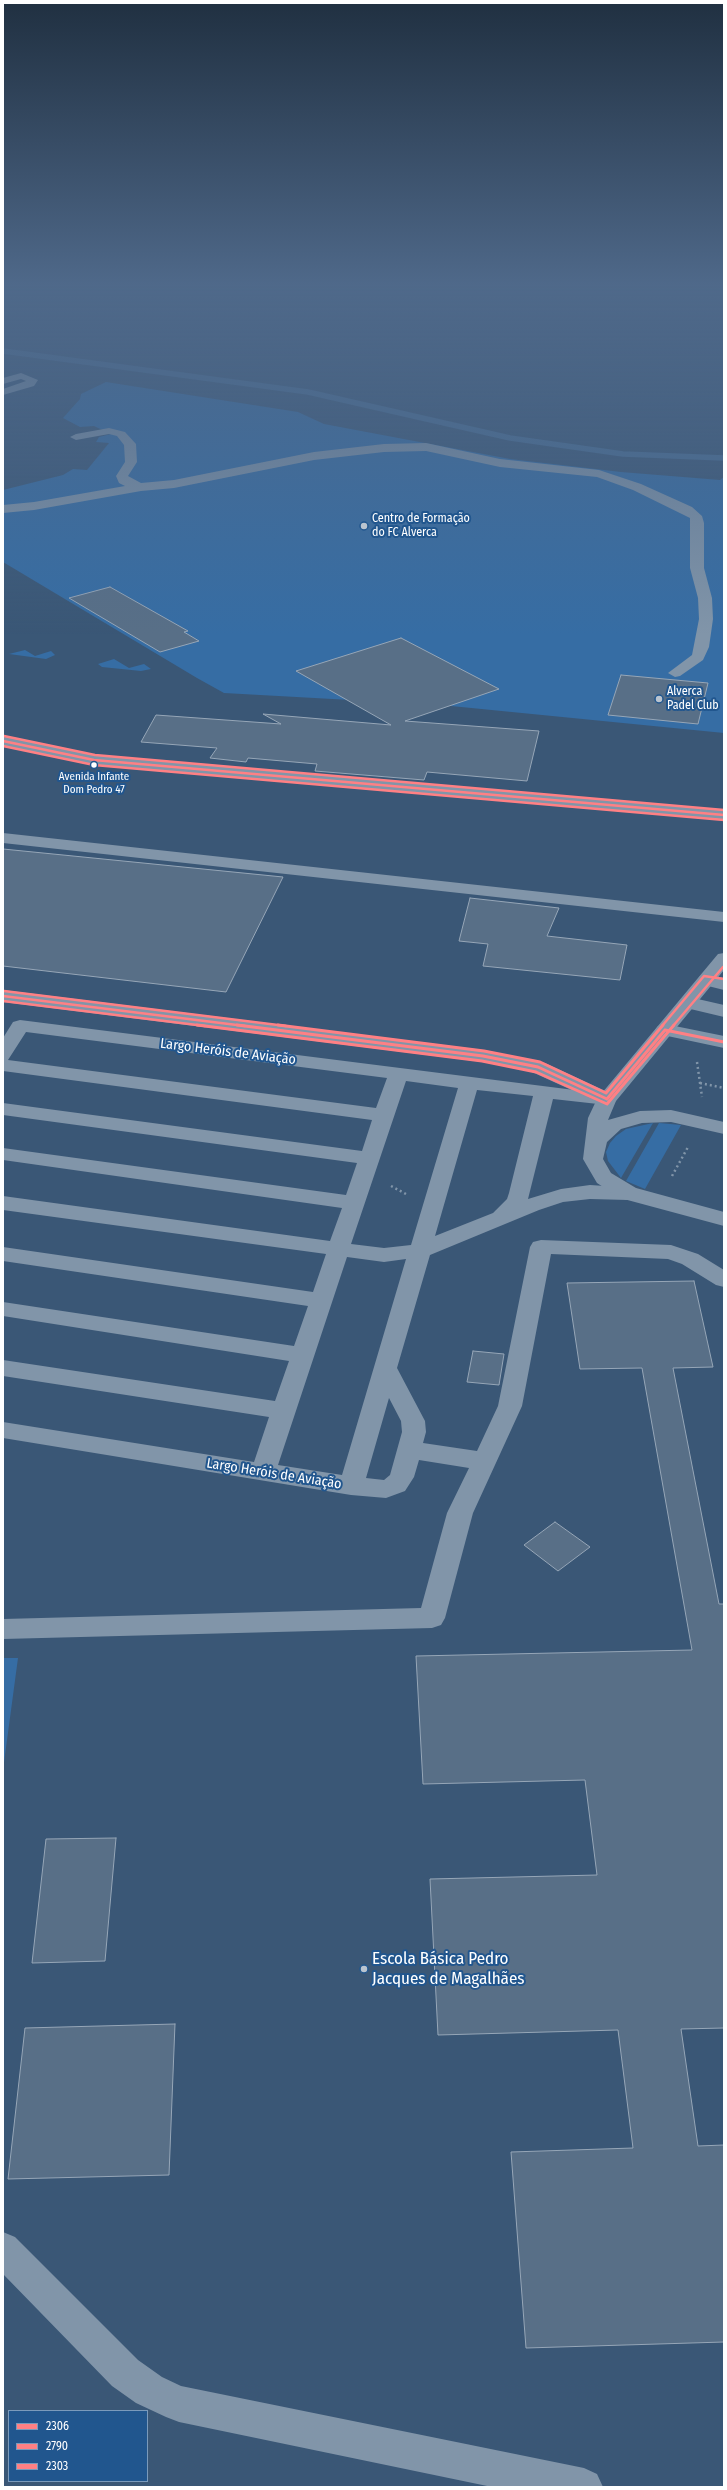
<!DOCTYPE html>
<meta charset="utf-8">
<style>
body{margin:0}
#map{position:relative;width:727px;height:2490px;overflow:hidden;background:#3a5776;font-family:"Fira Sans Condensed",sans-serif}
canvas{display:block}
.frame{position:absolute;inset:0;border:4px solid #fff;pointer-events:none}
.legend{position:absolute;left:8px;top:2410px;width:140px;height:72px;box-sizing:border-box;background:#21568e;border:1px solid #7a9abb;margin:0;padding:5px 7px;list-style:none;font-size:12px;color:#fff}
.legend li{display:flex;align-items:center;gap:8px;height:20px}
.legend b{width:20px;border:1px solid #7a9abb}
</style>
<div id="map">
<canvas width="727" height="2490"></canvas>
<div class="frame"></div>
<ul class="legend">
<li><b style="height:5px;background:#ff8084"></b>2306</li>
<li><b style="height:5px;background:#ff8084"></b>2790</li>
<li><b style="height:5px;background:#ff8084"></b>2303</li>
</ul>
</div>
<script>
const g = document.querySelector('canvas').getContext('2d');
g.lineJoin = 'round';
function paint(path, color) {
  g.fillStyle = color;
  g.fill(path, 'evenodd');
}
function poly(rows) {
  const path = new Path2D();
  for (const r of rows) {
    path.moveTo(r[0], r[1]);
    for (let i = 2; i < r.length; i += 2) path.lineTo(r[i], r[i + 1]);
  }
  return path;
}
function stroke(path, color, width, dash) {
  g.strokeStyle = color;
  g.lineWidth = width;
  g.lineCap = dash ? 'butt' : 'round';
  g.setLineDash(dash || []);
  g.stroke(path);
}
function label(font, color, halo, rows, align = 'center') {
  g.font = font + ' "Fira Sans Condensed",sans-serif';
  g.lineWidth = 4;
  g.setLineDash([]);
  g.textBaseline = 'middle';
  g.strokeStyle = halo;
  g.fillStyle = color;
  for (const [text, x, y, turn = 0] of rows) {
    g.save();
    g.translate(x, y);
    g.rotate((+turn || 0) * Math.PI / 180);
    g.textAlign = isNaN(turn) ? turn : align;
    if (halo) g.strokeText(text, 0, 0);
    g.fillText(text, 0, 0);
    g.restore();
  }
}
paint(poly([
 [106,382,298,412,324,424,510,459,621,472,720,480,724,477,724,733,441,705,224,693,197,678,3,562,3,490,63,475,73,469,87,470,109,443,96,442,99,437,111,434,94,426,80,427,63,418,80,399,81,394],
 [25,650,35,656,51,651,55,655,46,659,9,654],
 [114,659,129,668,144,664,151,669,141,671,102,667,98,664],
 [653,1123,621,1178,608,1161,606,1152,610,1143,616,1136,626,1129],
 [659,1123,681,1125,645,1189,626,1181],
 [3,1658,18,1658,3,1770]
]), '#366da4');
stroke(poly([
 [3,351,308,392,510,438,623,454,724,458]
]), '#476c92', 5.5);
const building = poly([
 [110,587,188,631,184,632,199,641,160,652,69,598,110,587],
 [401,638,499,689,405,721,539,731,527,781,427,772,424,780,315,771,317,764,248,758,246,762,210,758,217,748,141,742,156,715,281,724,263,714,391,725,296,671,401,638],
 [621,675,708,683,698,724,608,715,621,675],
 [3,849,283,877,226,992,3,966,3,849],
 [470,898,559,908,547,936,627,945,620,980,483,966,488,944,459,941,470,898],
 [694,1281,713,1367,673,1368,719,1604,724,1604,724,2028,681,2029,698,2146,724,2145,724,2342,526,2348,511,2152,633,2148,618,2030,438,2035,430,1879,597,1875,585,1780,423,1784,416,1656,692,1650,642,1368,580,1369,567,1283,694,1281],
 [473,1351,504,1354,499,1385,467,1382,473,1351],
 [555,1522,590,1547,558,1571,524,1545,555,1522],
 [116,1838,105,1961,32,1963,46,1839,116,1838],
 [175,2024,169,2175,8,2179,25,2028,175,2024]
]);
paint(building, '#586f87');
stroke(building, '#96a6b7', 1);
stroke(poly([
 [697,1062,702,1097],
 [700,1083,724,1088],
 [672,1176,688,1147],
 [391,1186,406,1194]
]), '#8195a9', 2.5, [2, 3]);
paint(poly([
 [21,373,38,380,34,386,3,395,3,389,26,381,21,379,3,384,3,378,21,373],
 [109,428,125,432,136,444,137,462,128,476,141,483,174,480,314,452,384,444,426,443,500,459,599,470,641,484,692,507,702,516,704,523,704,568,712,598,713,619,709,647,703,660,680,676,675,677,668,673,692,655,699,619,698,598,690,568,690,518,633,490,597,477,500,467,426,451,384,452,314,460,174,488,141,491,34,510,3,513,3,505,34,502,125,486,119,483,116,476,125,462,124,445,117,436,109,434,76,440,70,437,76,434,109,428],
 [3,833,724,912,724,922,3,843,3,833],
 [707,974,724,978,724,990,700,984,698,980,700,976,707,974],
 [689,997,724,1005,724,1017,682,1007,680,1003,682,999,689,997],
 [20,1020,614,1095,617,1099,614,1103,607,1105,553,1099,528,1199,561,1189,590,1185,636,1188,639,1193,636,1198,628,1200,590,1199,563,1202,539,1210,430,1255,397,1368,425,1421,426,1432,423,1443,477,1451,498,1406,530,1247,533,1242,541,1240,671,1245,698,1254,724,1270,724,1287,716,1285,682,1264,668,1259,551,1254,522,1406,473,1513,445,1618,441,1625,432,1628,3,1639,3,1619,421,1608,447,1513,469,1468,419,1460,414,1477,405,1491,386,1498,351,1495,3,1438,3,1422,254,1462,269,1417,3,1376,3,1360,275,1401,289,1361,3,1316,3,1302,294,1346,308,1306,3,1261,3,1247,313,1292,326,1254,3,1210,3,1196,330,1241,342,1208,3,1160,3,1148,346,1195,357,1163,3,1115,3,1103,362,1151,372,1120,3,1071,3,1038,13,1022,20,1020],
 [26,1032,387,1078,376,1108,8,1060,26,1032],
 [406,1081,458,1088,411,1245,384,1248,351,1244,406,1081],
 [477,1090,533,1096,509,1193,507,1199,493,1213,435,1236,477,1090],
 [347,1257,384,1262,406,1259,342,1475,278,1465,347,1257],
 [389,1398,401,1421,402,1432,390,1475,384,1480,366,1478,389,1398],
 [665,1024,724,1036,724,1048,658,1034,655,1030,658,1026,665,1024],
 [3,2232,15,2237,138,2360,162,2377,181,2386,584,2468,597,2474,603,2487,492,2487,179,2422,166,2417,136,2403,112,2386,3,2274,3,2232]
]), '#8195a9');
paint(poly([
 [3,990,483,1050,545,1063,614,1095,617,1099,614,1103,607,1105,600,1103,532,1072,483,1062,3,1002,3,990]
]), '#8195a9');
paint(poly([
 [3,736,94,755,724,810,724,820,94,765,3,746,3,736],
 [724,953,724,970,616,1101,608,1120,640,1111,671,1110,724,1122,724,1134,671,1122,642,1123,621,1129,607,1142,603,1159,611,1173,636,1188,724,1212,724,1226,620,1198,597,1183,583,1159,588,1118,597,1099,718,954,724,953]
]), '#8195a9');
stroke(poly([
 [3,741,94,760,724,815],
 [3,996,245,1026]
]), '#ff8084', 2.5);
stroke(poly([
 [237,1025,483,1056,538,1067,607,1099],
 [665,1030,724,1042],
 [607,1099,665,1030]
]), '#ff8084', 3);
stroke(poly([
 [3,746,94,765,724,820],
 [3,1001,205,1026],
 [673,1026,723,967]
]), '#ff8084', 2.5);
stroke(poly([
 [197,1025,482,1061,536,1072,607,1104,674,1025]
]), '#ff8084', 3);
stroke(poly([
 [4,736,95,755,724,810],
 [4,991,286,1026],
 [662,1026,704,976,724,979]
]), '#ff8084', 2.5);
stroke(poly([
 [278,1025,484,1051,540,1062,606,1093,663,1025]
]), '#ff8084', 3);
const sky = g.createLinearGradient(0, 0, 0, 635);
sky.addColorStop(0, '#203041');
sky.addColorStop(0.45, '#4f698a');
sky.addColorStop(1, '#4f698a00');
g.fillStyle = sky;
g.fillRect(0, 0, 727, 635);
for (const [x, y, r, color] of [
 [364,526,4,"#bac4cf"],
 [659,699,4,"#bac4cf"],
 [94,765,3.5,"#fff"],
 [364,1969,4,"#bac4cf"]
]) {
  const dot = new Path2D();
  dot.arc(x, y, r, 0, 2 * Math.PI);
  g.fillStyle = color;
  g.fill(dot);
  stroke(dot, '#21568e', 1.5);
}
label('11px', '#fff', '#21568e', [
 ["Avenida Infante",94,777],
 ["Dom Pedro 47",94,790]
]);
label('12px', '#fff', '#21568e', [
 ["Centro de Formação",372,519],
 ["do FC Alverca",372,533],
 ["Alverca",667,692],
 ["Padel Club",667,706]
], 'left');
label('14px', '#fff', '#21568e', [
 ["Largo Heróis de Aviação",228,1052,7],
 ["Largo Heróis de Aviação",274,1474,9]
]);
label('17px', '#fff', '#21568e', [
 ["Escola Básica Pedro",372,1959],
 ["Jacques de Magalhães",372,1979]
], 'left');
</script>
